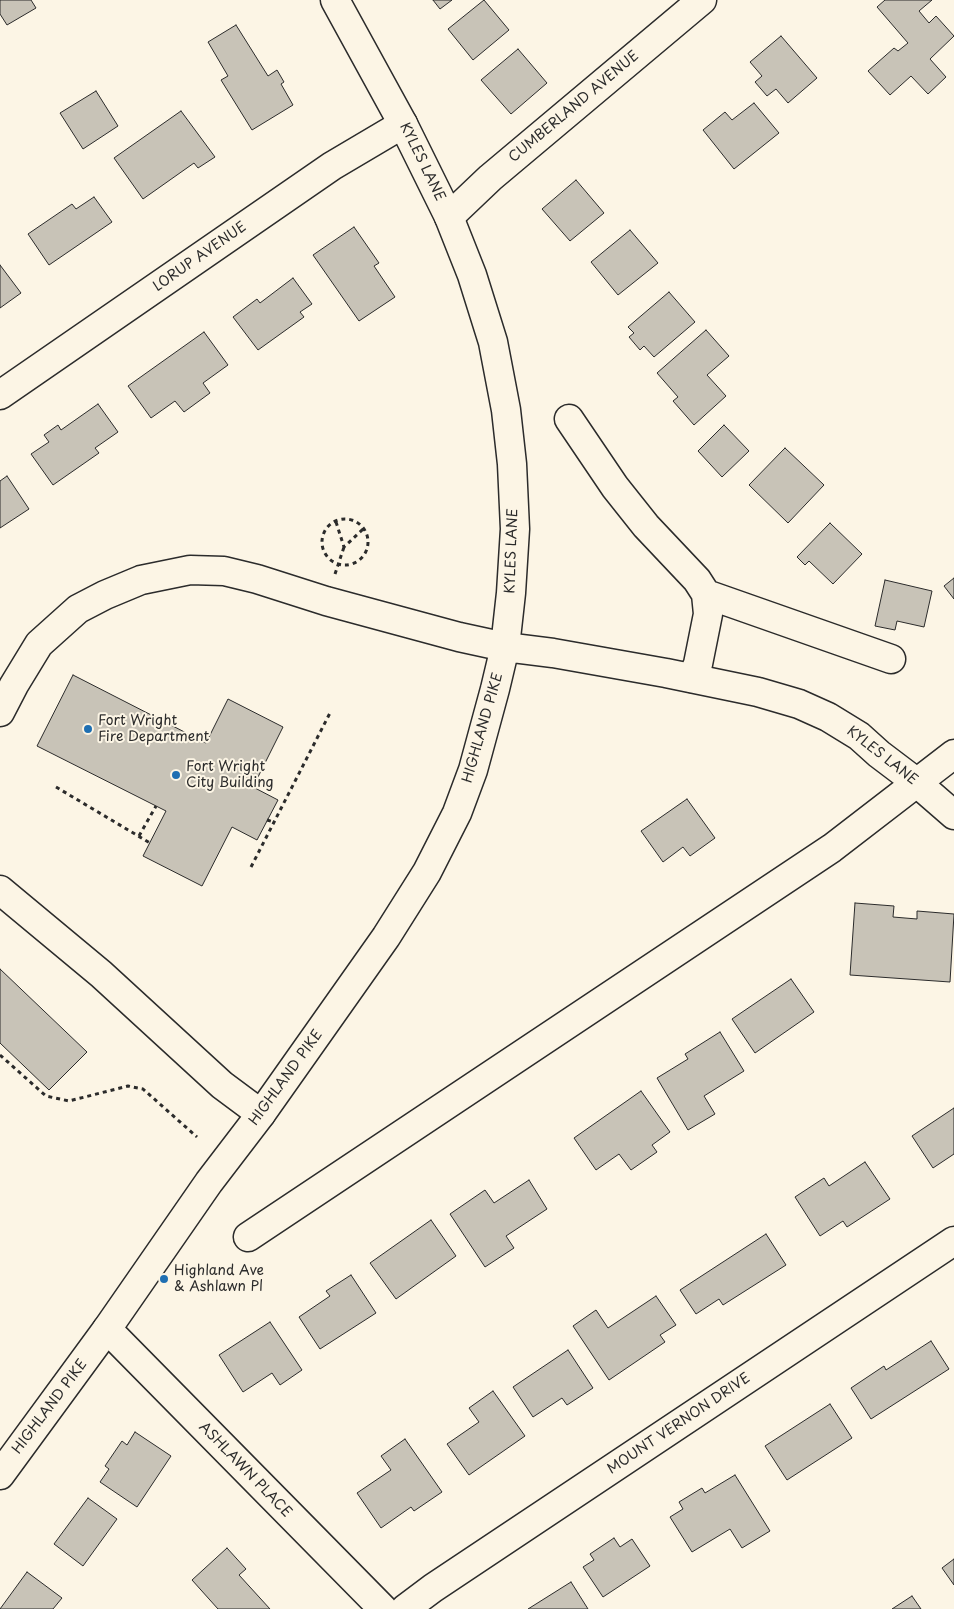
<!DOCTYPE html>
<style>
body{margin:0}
canvas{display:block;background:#fcf5e5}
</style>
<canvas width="954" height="1609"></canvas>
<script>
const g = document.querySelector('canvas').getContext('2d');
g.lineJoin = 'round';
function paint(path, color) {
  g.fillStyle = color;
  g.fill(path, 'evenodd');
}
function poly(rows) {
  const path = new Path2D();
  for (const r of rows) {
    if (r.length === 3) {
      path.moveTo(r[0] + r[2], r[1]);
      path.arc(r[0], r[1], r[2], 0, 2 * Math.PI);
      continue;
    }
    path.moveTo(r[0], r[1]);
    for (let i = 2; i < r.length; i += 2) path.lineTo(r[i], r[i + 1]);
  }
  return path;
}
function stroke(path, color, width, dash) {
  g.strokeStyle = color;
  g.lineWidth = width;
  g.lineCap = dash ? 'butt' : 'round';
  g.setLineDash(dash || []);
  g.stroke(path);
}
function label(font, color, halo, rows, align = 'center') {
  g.font = font + ' "Playpen Sans",sans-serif';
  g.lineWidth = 4;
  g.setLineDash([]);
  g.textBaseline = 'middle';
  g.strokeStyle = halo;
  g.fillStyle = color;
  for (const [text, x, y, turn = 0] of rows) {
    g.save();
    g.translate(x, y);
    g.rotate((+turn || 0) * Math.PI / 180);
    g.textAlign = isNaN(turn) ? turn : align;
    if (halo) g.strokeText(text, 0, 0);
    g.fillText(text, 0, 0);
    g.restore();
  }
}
const building = poly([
 [0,0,31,0,36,8,7,25,0,14,0,0],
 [433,0,452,0,440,9,433,0],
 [484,0,509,30,473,60,448,29,484,0],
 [885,0,932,0,919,11,929,23,936,16,954,36,930,59,946,77,928,94,911,76,890,95,868,71,894,48,898,51,908,43,877,7,885,0],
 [236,25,268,76,277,70,284,82,281,84,293,105,252,130,221,80,228,76,208,42,236,25],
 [781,36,817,78,788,103,776,89,767,96,755,82,762,76,750,62,781,36],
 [518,49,547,83,511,114,481,80,518,49],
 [96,91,118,126,83,149,60,113,96,91],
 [754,103,779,133,734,169,703,130,725,112,732,120,754,103],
 [181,111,215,157,198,168,194,163,143,199,114,158,181,111],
 [576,180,604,213,570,241,542,209,576,180],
 [94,197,112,222,49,265,28,234,72,204,76,209,94,197],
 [354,227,379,263,374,266,395,297,359,321,313,255,354,227],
 [630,230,658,263,618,295,591,262,630,230],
 [0,265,21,293,0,308,0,265],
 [293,278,312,304,300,312,304,317,258,350,233,317,257,299,260,303,293,278],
 [669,292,695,322,654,357,644,346,640,350,629,337,634,333,628,327,669,292],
 [706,330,729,356,707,375,726,396,694,425,673,401,678,397,657,373,706,330],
 [204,332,228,365,203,383,210,393,184,412,175,401,151,418,128,386,204,332],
 [98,404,118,432,95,448,99,453,53,485,31,454,49,442,44,435,58,425,61,430,98,404],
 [724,425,749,451,722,477,698,451,724,425],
 [785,448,824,485,788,523,749,485,785,448],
 [7,476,29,509,0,528,0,481,7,476],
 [830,523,862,554,833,584,809,561,805,565,797,557,830,523],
 [954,578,954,599,944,586,954,578],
 [885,580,932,591,924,627,897,621,895,630,875,626,885,580],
 [73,675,206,743,228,699,283,727,253,787,278,800,257,840,232,827,202,886,143,856,166,811,37,746,73,675],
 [687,799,715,838,690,856,683,847,663,862,641,831,687,799],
 [855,903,894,906,893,917,917,919,917,911,954,914,950,982,850,975,855,903],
 [0,969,87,1052,49,1090,0,1043,0,969],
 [791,979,814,1012,755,1053,732,1019,791,979],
 [720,1032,744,1071,704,1096,715,1114,688,1130,657,1078,688,1059,685,1054,720,1032],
 [641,1091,670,1132,652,1145,657,1152,631,1170,619,1154,596,1170,574,1138,641,1091],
 [954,1108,954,1154,933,1168,912,1136,954,1108],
 [865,1162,890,1199,847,1227,843,1221,820,1236,795,1197,824,1178,829,1186,865,1162],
 [529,1180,547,1209,506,1236,514,1248,485,1267,450,1214,485,1190,494,1203,529,1180],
 [431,1220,456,1256,396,1299,370,1263,431,1220],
 [766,1234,786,1265,723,1305,719,1299,696,1314,680,1290,766,1234],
 [351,1275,376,1313,320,1349,299,1317,330,1296,326,1291,351,1275],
 [656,1296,676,1325,660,1335,665,1342,609,1380,573,1326,596,1310,608,1328,656,1296],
 [270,1322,302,1370,280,1385,272,1373,243,1392,219,1355,270,1322],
 [931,1341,949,1369,871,1419,851,1388,884,1366,886,1370,931,1341],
 [568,1350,593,1388,567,1405,562,1398,533,1417,513,1387,568,1350],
 [493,1391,525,1436,469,1475,447,1444,479,1422,469,1408,493,1391],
 [830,1404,852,1438,787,1480,765,1446,830,1404],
 [135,1432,171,1456,137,1507,100,1482,109,1469,105,1466,122,1441,127,1445,135,1432],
 [405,1439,442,1492,414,1511,411,1507,381,1528,357,1493,391,1470,381,1456,405,1439],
 [735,1475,770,1531,742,1548,730,1529,692,1552,670,1517,683,1509,679,1502,702,1488,705,1493,735,1475],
 [88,1498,117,1519,83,1566,54,1544,88,1498],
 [614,1538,620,1547,632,1539,650,1566,603,1597,583,1567,594,1560,590,1554,614,1538],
 [227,1548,246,1569,239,1575,270,1609,218,1609,192,1580,227,1548],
 [954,1559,954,1585,942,1568,954,1559],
 [27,1572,62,1598,53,1609,0,1609,27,1572],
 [571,1582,588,1609,528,1609,571,1582],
 [912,1596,921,1609,892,1609,912,1596]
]);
paint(building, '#c8c3b7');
stroke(building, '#2b2b2b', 1);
const minor = poly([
 [449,217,490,178,702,0],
 [0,395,332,166,403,124],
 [569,419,615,487,646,526,697,580,706,594,708,614,698,664,692,678],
 [706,594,891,659],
 [0,712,14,685,39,644,78,609,105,595,141,580,190,570,224,571,257,579,326,601,459,637,505,647],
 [0,890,101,974,222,1085,261,1114],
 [248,1237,832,848,954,754],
 [107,1329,383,1609],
 [405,1609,433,1588,954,1241]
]);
const major = poly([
 [505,647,553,653,666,673,758,692,799,704,828,717,859,736,879,754,916,782,954,815],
 [0,1475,107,1329,209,1182,261,1114,386,937,427,872,457,813,473,770,495,689,505,647,511,593,515,529,512,464,506,410,493,342,472,275,449,217,403,124,335,0]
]);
stroke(minor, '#2b2b2b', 31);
stroke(major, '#2b2b2b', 31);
stroke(poly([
 [345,542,23],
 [336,522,344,547,363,529],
 [335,574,344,547],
 [56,787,150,843],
 [267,820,274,822],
 [139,836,156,806],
 [251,867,331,711],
 [0,1055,46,1096,69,1101,128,1086,143,1089,197,1137]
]), '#2b2b2b', 3, [4, 4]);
stroke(minor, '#fcf5e5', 28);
stroke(major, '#fcf5e5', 28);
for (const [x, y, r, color] of [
 [88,729,5,"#1f6fb2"],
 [176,775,5,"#1f6fb2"],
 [164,1279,5,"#1f6fb2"]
]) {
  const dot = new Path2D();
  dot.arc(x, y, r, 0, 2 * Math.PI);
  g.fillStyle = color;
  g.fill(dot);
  stroke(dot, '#fcf5e5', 2);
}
label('14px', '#2b2b2b', '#fcf5e5', [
 ["CUMBERLAND AVENUE",574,107,-40],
 ["KYLES LANE",422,162,64],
 ["LORUP AVENUE",200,257,-35],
 ["KYLES LANE",512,551,-88],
 ["HIGHLAND PIKE",483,728,-74],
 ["KYLES LANE",882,756,38],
 ["HIGHLAND PIKE",286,1078,-54],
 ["HIGHLAND PIKE",50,1407,-53],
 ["MOUNT VERNON DRIVE",679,1424,-34],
 ["ASHLAWN PLACE",245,1470,46]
]);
label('14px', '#2b2b2b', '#fcf5e5', [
 ["Fort Wright",98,721],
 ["Fire Department",98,737],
 ["Fort Wright",186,767],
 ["City Building",186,783],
 ["Highland Ave",174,1271],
 ["& Ashlawn Pl",174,1287]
], 'left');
</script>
